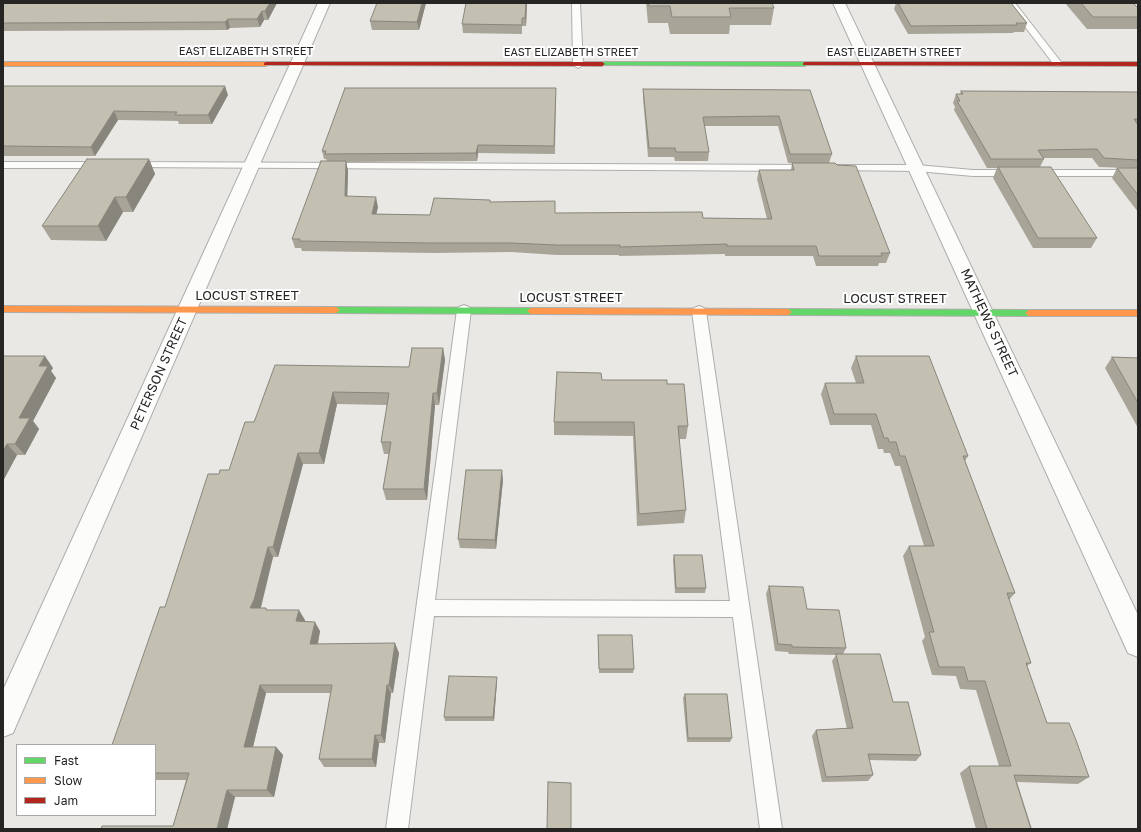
<!DOCTYPE html>
<style>
body{margin:0}
#map{position:relative;width:1141px;height:832px;overflow:hidden;background:#e9e8e5;font-family:"Golos Text",sans-serif}
canvas{display:block}
.frame{position:absolute;inset:0;border:4px solid #262524;pointer-events:none}
.legend{position:absolute;left:16px;top:744px;width:140px;height:72px;box-sizing:border-box;background:#fff;border:1px solid #a8a8a7;margin:0;padding:5px 7px;list-style:none;font-size:12px;color:#262524}
.legend li{display:flex;align-items:center;gap:8px;height:20px}
.legend b{width:20px;border:1px solid #a8a8a7}
</style>
<div id="map">
<canvas width="1141" height="832"></canvas>
<div class="frame"></div>
<ul class="legend">
<li><b style="height:5px;background:#63d668"></b>Fast</li>
<li><b style="height:5px;background:#ff974d"></b>Slow</li>
<li><b style="height:5px;background:#b3261e"></b>Jam</li>
</ul>
</div>
<script>
const g = document.querySelector('canvas').getContext('2d');
g.lineJoin = 'round';
function poly(rows) {
  const path = new Path2D();
  for (const r of rows) {
    path.moveTo(r[0], r[1]);
    for (let i = 2; i < r.length; i += 2) path.lineTo(r[i], r[i + 1]);
  }
  return path;
}
function stroke(path, color, width, dash) {
  g.strokeStyle = color;
  g.lineWidth = width;
  g.lineCap = dash ? 'butt' : 'round';
  g.setLineDash(dash || []);
  g.stroke(path);
}
function paint(path, color) {
  g.fillStyle = color;
  g.fill(path, 'evenodd');
}
function label(font, color, halo, rows, align = 'center') {
  g.font = font + ' "Golos Text",sans-serif';
  g.lineWidth = 4;
  g.setLineDash([]);
  g.textBaseline = 'middle';
  g.strokeStyle = halo;
  g.fillStyle = color;
  for (const [text, x, y, turn = 0] of rows) {
    g.save();
    g.translate(x, y);
    g.rotate((+turn || 0) * Math.PI / 180);
    g.textAlign = isNaN(turn) ? turn : align;
    if (halo) g.strokeText(text, 0, 0);
    g.fillText(text, 0, 0);
    g.restore();
  }
}
const lane = poly([
 [572,3,580,3,583,65,578,68,573,65,572,3],
 [1007,3,1015,3,1061,62,1063,64,1061,66,1055,66,1007,3],
 [3,162,103,162,109,165,103,168,3,168,3,162],
 [131,162,811,165,817,168,811,171,127,167,125,165,127,163,131,162],
 [837,165,917,165,973,170,1138,170,1138,176,973,176,917,171,833,170,831,168,833,166,837,165],
 [464,305,469,307,471,310,435,600,730,601,692,311,694,308,699,306,704,308,706,311,782,829,760,829,733,617,434,616,408,829,386,829,457,310,459,307,464,305]
]);
const street = poly([
 [318,3,330,3,13,733,3,737,3,690,318,3],
 [833,3,845,3,1138,615,1138,657,1128,653,833,3]
]);
const fast = poly([
 [602,62,805,62,808,64,805,66,600,65,600,63,602,62],
 [336,307,531,308,535,311,531,314,336,313,332,310,336,307],
 [788,309,1029,310,1033,313,1029,316,788,315,784,312,788,309]
]);
const slow = poly([
 [3,62,266,62,269,64,266,66,3,66,3,62],
 [3,306,336,307,340,310,336,313,3,312,3,306],
 [531,308,788,309,792,312,788,315,531,314,527,311,531,308],
 [1029,310,1138,310,1138,316,1029,316,1025,313,1029,310]
]);
const jam = poly([
 [266,62,602,62,605,64,602,66,264,65,264,63,266,62],
 [805,62,1138,62,1138,66,803,65,803,63,805,62]
]);
stroke(lane, '#aeaeac', 2);
stroke(street, '#aeaeac', 2);
stroke(fast, '#aeaeac', 2);
stroke(slow, '#aeaeac', 2);
stroke(jam, '#aeaeac', 2);
paint(lane, '#fcfcfb');
paint(street, '#fcfcfb');
paint(fast, '#63d668');
paint(slow, '#ff974d');
paint(jam, '#b3261e');
paint(poly([
 [3,3,277,3,268,20,264,20,260,27,230,28,227,30,3,31],
 [426,3,419,30,372,30,370,21],
 [527,3,526,26,522,26,522,34,463,33,462,24],
 [646,3,772,3,774,8,771,25,730,25,729,34,670,34,668,23,648,23],
 [896,3,1011,3,1027,23,1024,32,1014,32,1013,33,908,34,894,9],
 [1065,3,1133,3,1138,8,1138,29,1087,29],
 [3,86,228,95,212,124,179,124,178,121,118,120,95,156,3,156],
 [643,89,810,90,832,154,829,163,890,253,886,263,879,263,878,266,816,266,813,256,725,256,725,254,619,256,619,255,557,255,511,252,433,253,302,251,301,248,295,248,292,239,327,161,326,159,324,159,322,151,556,96,555,154,478,153,477,161,346,162,348,171,347,196,378,207,376,214,430,215,490,200,491,202,556,213,703,218,767,219,757,179,759,170,791,170,792,163,788,163,778,126,704,126,709,152,708,161,675,161,674,157,648,157,643,98],
 [961,91,1138,92,1138,212,1112,178,1117,168,1128,168,1099,167,1092,158,1044,158,1044,159,1040,167,1097,238,1091,248,1033,248,993,178,997,168,987,168,954,110,955,107,953,103,956,94,960,94],
 [149,159,155,174,133,212,123,212,106,241,51,240,42,226],
 [443,348,445,360,439,405,435,405,427,500,386,500,383,489,389,454,384,454,381,442,387,405,337,404,324,464,303,464,278,557,273,557,261,608,266,608,267,610,305,620,304,621,320,631,318,644,399,653,393,693,391,693,385,743,379,743,376,767,324,767,319,759,331,693,266,693,253,747,276,747,283,755,274,797,235,797,227,829,101,829,173,826,186,780,155,780,155,745,165,607,219,474,229,470,256,417,409,367],
 [3,356,53,368,51,371,56,378,33,421,39,429,25,455,17,455,3,481],
 [856,356,968,456,965,461,1015,593,1009,600,1031,663,1027,666,1047,723,1089,777,1078,784,1017,782,1032,829,976,829,960,773,969,766,999,766,976,690,960,689,956,676,932,675,922,641,925,637,903,556,909,546,924,546,900,466,895,466,890,453,884,453,883,449,878,449,871,425,830,425,821,394,825,383,856,383,851,368],
 [1112,357,1138,358,1138,428,1105,368],
 [602,380,667,384,688,426,686,439,679,439,686,510,684,523,637,526,633,436,554,435,554,422],
 [503,480,496,549,460,548,458,539],
 [674,555,706,588,705,593,675,593,673,560],
 [769,586,807,609,846,648,843,654,893,702,921,755,916,761,869,760,873,775,868,781,822,782,812,736,816,730,847,729,832,661,836,655,789,654,788,652,775,651,766,594],
 [598,635,634,669,633,673,599,673],
 [497,681,494,721,445,721,444,717],
 [685,694,732,738,730,742,687,742,683,698]
]), '#a8a498');
paint(poly([
 [270,3,277,3,268,20,265,11],
 [422,3,426,3,419,30,417,22],
 [526,3,527,3,526,26,525,18],
 [262,11,264,20,260,27,257,19],
 [228,19,230,28,227,30,225,22],
 [225,86,228,95,212,124,208,115],
 [114,111,118,120,95,156,91,147],
 [478,145,478,153,477,161,476,153],
 [149,159,155,174,133,212,126,197],
 [346,161,348,171,347,206,345,196],
 [115,197,123,212,106,241,98,226],
 [376,197,378,207,374,224,372,214],
 [443,348,445,360,439,405,437,393],
 [45,356,53,368,51,371,56,378,33,421,39,429,25,455,15,444,19,418,39,366],
 [333,392,337,404,324,464,319,453],
 [433,393,435,405,427,500,424,489],
 [7,444,17,455,3,481,3,451],
 [298,453,303,464,278,557,273,547],
 [502,470,503,480,496,549,495,540],
 [268,547,273,557,260,610,250,608],
 [299,610,305,620,302,631,296,621],
 [315,622,320,631,316,653,310,644],
 [395,643,399,653,393,693,389,685],
 [497,677,497,681,494,721,493,717],
 [260,685,266,693,251,755,244,747],
 [387,685,391,693,385,743,381,735],
 [375,735,379,743,376,767,372,759],
 [276,747,283,755,274,797,267,790],
 [227,790,235,797,227,829,217,829]
]), '#88867c');
const building = poly([
 [3,3,270,3,265,11,262,11,257,19,228,19,225,22,3,23,3,3],
 [377,3,422,3,417,22,370,21,377,3],
 [466,3,526,3,525,18,522,18,522,25,462,24,466,3],
 [649,3,772,3,774,8,729,8,731,17,672,17,670,6,649,6,649,3],
 [898,3,1011,3,1027,23,1016,23,1017,25,911,26,898,3],
 [1081,3,1133,3,1138,8,1138,17,1093,17,1081,3],
 [3,86,225,86,208,115,175,115,177,112,114,111,91,147,3,146,3,86],
 [345,88,556,88,554,146,478,145,476,153,325,154,326,151,322,151,345,88],
 [643,89,810,90,832,154,790,154,779,116,703,117,709,152,676,152,675,148,649,148,643,89],
 [961,91,1138,92,1138,119,1134,119,1138,125,1138,160,1104,158,1097,149,1038,150,1044,159,991,159,957,101,960,101,956,94,963,94,961,91],
 [87,159,149,159,126,197,115,197,98,226,42,226,87,159],
 [321,161,346,161,345,196,376,197,372,214,430,215,434,198,490,200,490,202,555,201,555,213,702,212,703,218,772,219,759,170,794,170,792,163,835,163,837,165,856,166,890,253,881,253,882,256,819,256,816,246,727,246,727,244,620,247,620,245,557,245,510,243,431,243,299,241,300,239,292,239,321,161],
 [998,167,1051,167,1097,238,1038,238,998,167],
 [1117,168,1138,168,1138,195,1117,168],
 [412,348,443,348,437,393,433,393,424,489,383,489,391,442,381,442,389,393,333,392,319,453,298,453,273,547,268,547,254,600,250,608,266,608,266,610,299,610,296,621,315,622,310,644,395,643,389,685,387,685,381,735,375,735,372,759,319,759,332,685,260,685,244,747,276,747,267,790,227,790,217,829,101,829,102,826,173,826,189,773,155,773,155,745,112,745,160,607,165,607,208,474,219,474,220,470,229,470,245,422,254,422,256,417,275,365,409,367,412,348],
 [3,356,45,356,39,366,48,366,19,418,30,418,15,444,7,444,3,451,3,356],
 [856,356,929,356,968,456,963,456,1015,593,1007,593,1031,663,1026,663,1047,723,1069,723,1076,740,1089,777,1014,775,1031,829,987,829,969,766,1011,766,985,681,968,681,964,667,939,667,929,632,934,632,909,546,934,546,905,456,900,456,896,442,889,442,888,438,884,438,876,414,834,414,825,383,864,383,856,356],
 [1112,357,1138,358,1138,403,1112,357],
 [557,372,601,373,602,380,667,380,667,384,684,384,688,426,678,426,686,510,639,514,634,422,554,422,557,372],
 [466,470,502,470,495,540,458,539,466,470],
 [674,555,702,555,706,588,676,588,674,555],
 [769,586,803,587,807,609,839,610,846,648,792,647,792,645,778,644,769,586],
 [598,635,632,635,634,669,599,669,598,635],
 [836,654,880,654,893,702,908,702,921,755,868,754,873,775,826,777,816,730,853,728,836,654],
 [449,676,497,677,493,717,444,717,449,676],
 [685,694,727,694,732,738,688,738,685,694],
 [548,782,571,783,571,829,547,829,548,782]
]);
paint(building, '#c3bfb1');
stroke(building, '#88867c', 1);
label('11px', '#262524', '#fff', [
 ["EAST ELIZABETH STREET",246,52],
 ["EAST ELIZABETH STREET",571,53],
 ["EAST ELIZABETH STREET",894,53]
]);
label('13px', '#262524', '#fff', [
 ["LOCUST STREET",247,296],
 ["LOCUST STREET",571,298],
 ["LOCUST STREET",895,299],
 ["MATHEWS STREET",989,323,65],
 ["PETERSON STREET",159,374,-66]
]);
</script>
